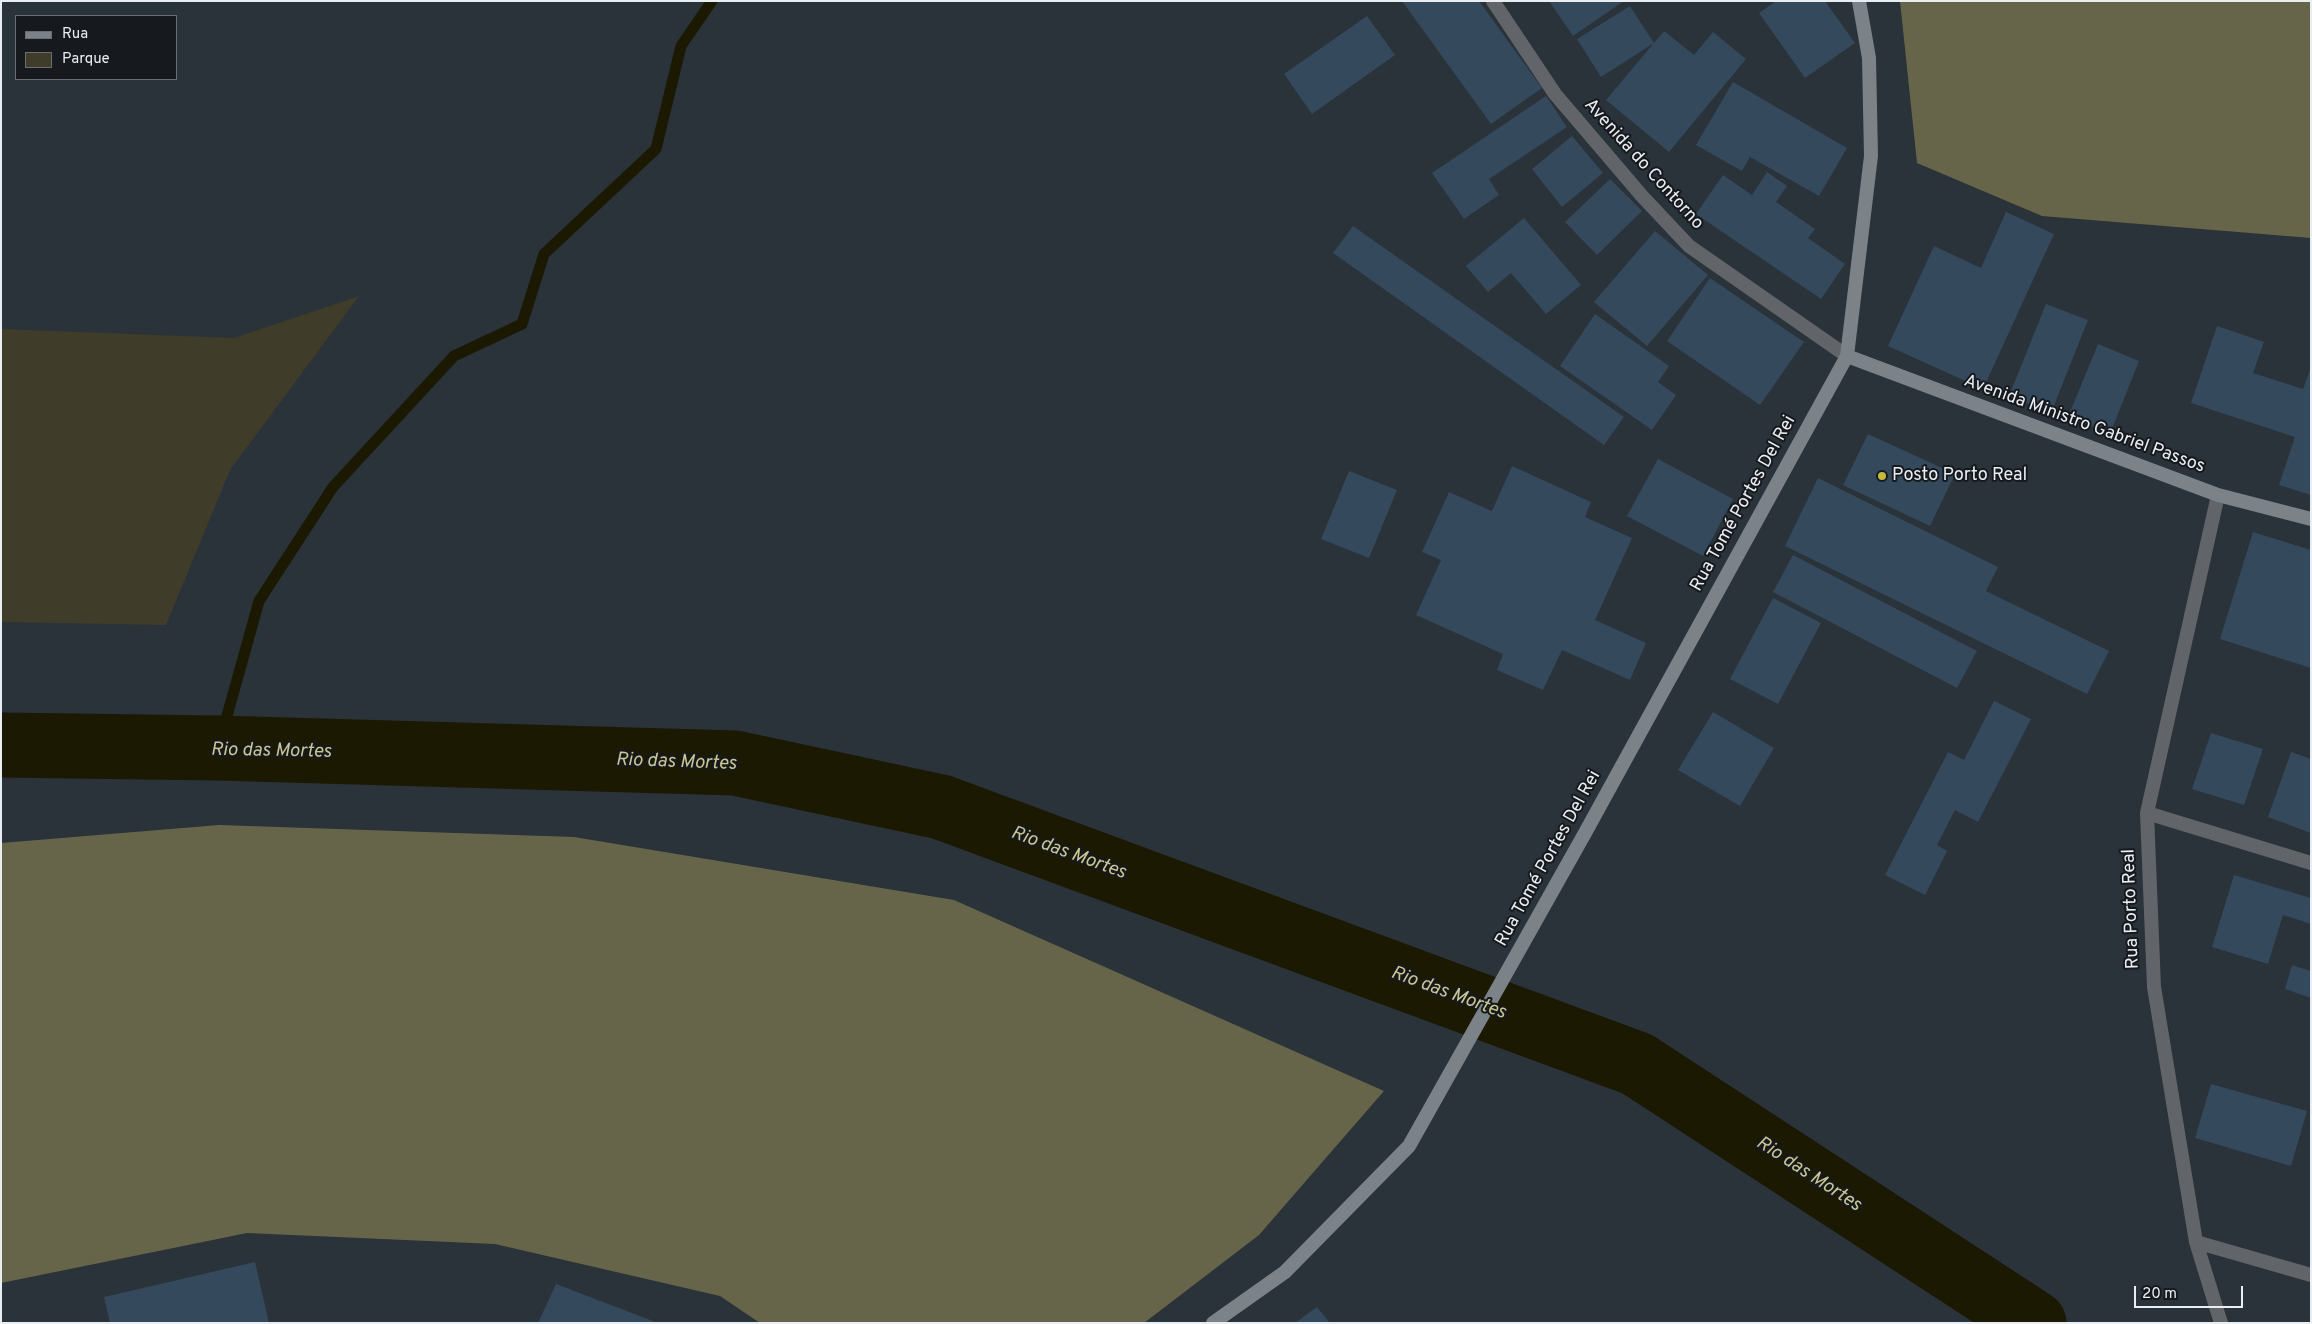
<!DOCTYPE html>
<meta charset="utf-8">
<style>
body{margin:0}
#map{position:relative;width:2312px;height:1324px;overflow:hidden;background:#2a323a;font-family:Overpass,sans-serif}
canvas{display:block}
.frame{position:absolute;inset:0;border:2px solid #e9eef3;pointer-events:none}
.legend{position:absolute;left:15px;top:15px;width:162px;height:65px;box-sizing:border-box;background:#16191d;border:1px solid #6a6e73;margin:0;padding:6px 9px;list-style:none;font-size:15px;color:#e9eef3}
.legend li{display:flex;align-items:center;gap:10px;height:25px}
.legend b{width:25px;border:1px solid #6a6e73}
.scale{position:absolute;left:2134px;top:1286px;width:109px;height:22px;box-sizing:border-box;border:2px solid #e9eef3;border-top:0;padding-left:6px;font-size:15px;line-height:18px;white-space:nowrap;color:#e9eef3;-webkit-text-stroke:4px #16191d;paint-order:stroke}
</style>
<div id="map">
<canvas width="2312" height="1324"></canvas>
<div class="frame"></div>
<ul class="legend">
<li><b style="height:6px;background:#7b8288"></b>Rua</li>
<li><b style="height:14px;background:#3f3d2a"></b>Parque</li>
</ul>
<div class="scale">20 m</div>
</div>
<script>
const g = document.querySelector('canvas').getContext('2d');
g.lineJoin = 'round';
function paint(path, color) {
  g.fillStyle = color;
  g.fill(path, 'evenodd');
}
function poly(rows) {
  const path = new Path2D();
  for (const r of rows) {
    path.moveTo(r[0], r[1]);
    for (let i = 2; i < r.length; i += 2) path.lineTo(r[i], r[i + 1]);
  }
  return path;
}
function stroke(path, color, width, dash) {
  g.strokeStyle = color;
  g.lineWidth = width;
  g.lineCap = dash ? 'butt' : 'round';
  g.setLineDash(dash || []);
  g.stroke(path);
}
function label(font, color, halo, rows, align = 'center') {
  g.font = font + ' Overpass,sans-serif';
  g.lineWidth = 4;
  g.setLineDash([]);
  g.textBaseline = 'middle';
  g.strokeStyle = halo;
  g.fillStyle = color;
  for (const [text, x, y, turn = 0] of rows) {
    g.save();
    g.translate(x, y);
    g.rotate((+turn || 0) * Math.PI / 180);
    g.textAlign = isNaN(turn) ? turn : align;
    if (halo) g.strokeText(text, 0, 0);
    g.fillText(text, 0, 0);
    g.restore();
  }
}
paint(poly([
 [359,296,230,470,166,625,1,622,1,329,234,338]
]), '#3f3d2a');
paint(poly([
 [1900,1,2311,1,2311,238,2042,216,1917,163],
 [219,825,574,837,954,900,1384,1091,1259,1235,1144,1323,760,1323,720,1296,495,1244,247,1233,1,1283,1,843]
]), '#676549');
stroke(poly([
 [218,748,259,601,333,487,454,356,522,324,544,254,656,149,681,46,712,1]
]), '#1b1901', 11);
stroke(poly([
 [1,745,218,748,735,763,941,807,1637,1064,2034,1323]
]), '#1b1901', 65);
paint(poly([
 [1402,1,1479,1,1542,88,1491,124],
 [1549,1,1624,1,1573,36],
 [1776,1,1825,1,1855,43,1805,78,1759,13],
 [1630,6,1654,43,1601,77,1577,39],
 [1367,16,1395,55,1312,114,1284,74],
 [1664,31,1694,55,1713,32,1746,59,1669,152,1606,100],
 [1733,82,1847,148,1819,196,1750,157,1742,171,1696,145],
 [1546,96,1567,127,1489,179,1499,195,1464,219,1432,173],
 [1572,136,1603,173,1562,207,1532,169],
 [1767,172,1787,186,1776,202,1815,229,1808,238,1845,264,1821,299,1696,214,1723,175,1752,195],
 [1610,179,1642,211,1597,255,1565,222],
 [2006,212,2054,234,1983,389,1888,346,1934,246,1981,268],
 [1524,218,1581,285,1546,314,1511,273,1488,292,1466,266],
 [1353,226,1624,417,1604,445,1333,253],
 [1655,231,1708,275,1647,346,1594,302],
 [1710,278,1804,342,1760,405,1667,341],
 [2046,304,2088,320,2051,413,2009,396],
 [1595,314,1669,366,1658,382,1676,395,1652,430,1560,366],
 [2217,326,2264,342,2253,373,2303,389,2311,367,2311,495,2279,485,2295,437,2191,403],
 [2098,344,2139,361,2110,434,2068,417],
 [1868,434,1955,474,1930,526,1843,485],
 [1658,459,1733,499,1703,556,1627,516],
 [1512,466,1591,502,1585,517,1632,538,1595,620,1646,643,1630,680,1562,650,1543,690,1497,670,1503,654,1416,615,1441,560,1422,552,1449,492,1492,511],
 [1349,471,1397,490,1369,558,1321,539],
 [1818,478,1998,567,1986,591,2109,651,2087,694,1785,546],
 [2253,532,2311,550,2311,668,2220,639],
 [1793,555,1977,651,1957,688,1773,592],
 [1773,598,1821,623,1778,704,1730,679],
 [1994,701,2031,719,1978,822,1955,810,1937,845,1947,851,1925,895,1885,875,1948,752,1964,760],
 [1713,712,1774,748,1740,806,1678,770],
 [2211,733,2263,749,2244,805,2192,789],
 [2291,752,2311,759,2311,833,2268,817],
 [2234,875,2311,898,2311,924,2283,915,2268,964,2212,947],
 [2292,965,2311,971,2311,998,2285,989],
 [2211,1084,2307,1111,2291,1166,2195,1138],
 [255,1262,269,1323,110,1323,104,1297],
 [556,1284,658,1323,538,1323],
 [1317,1307,1330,1323,1295,1323]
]), '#35495d');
stroke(poly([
 [1493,1,1555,94,1642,196,1689,246,1847,356],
 [2218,495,2147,813,2154,987,2196,1242,2221,1323],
 [2147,813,2311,863],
 [2196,1242,2311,1275]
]), '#616569', 14);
stroke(poly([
 [1847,356,2218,495,2311,519],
 [1213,1323,1285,1272,1409,1146,1585,833,1847,356,1871,156,1869,58,1859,1]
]), '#7b8288', 14);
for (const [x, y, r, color] of [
 [1882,476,5,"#c7bb3c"]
]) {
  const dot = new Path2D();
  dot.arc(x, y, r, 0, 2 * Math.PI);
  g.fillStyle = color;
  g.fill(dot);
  stroke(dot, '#16191d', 2);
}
label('18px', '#e9eef3', '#16191d', [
 ["Avenida do Contorno",1643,165,48],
 ["Avenida Ministro Gabriel Passos",2084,425,20],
 ["Rua Tomé Portes Del Rei",1744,504,-61],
 ["Rua Tomé Portes Del Rei",1549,859,-61],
 ["Rua Porto Real",2132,909,-92]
]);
label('18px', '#e9eef3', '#16191d', [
 ["Posto Porto Real",1892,476]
], 'left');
label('italic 19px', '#cbc790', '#16191d', [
 ["Rio das Mortes",271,752,1],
 ["Rio das Mortes",676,763,2],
 ["Rio das Mortes",1068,854,20],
 ["Rio das Mortes",1448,994,20],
 ["Rio das Mortes",1808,1175,33]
]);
</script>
